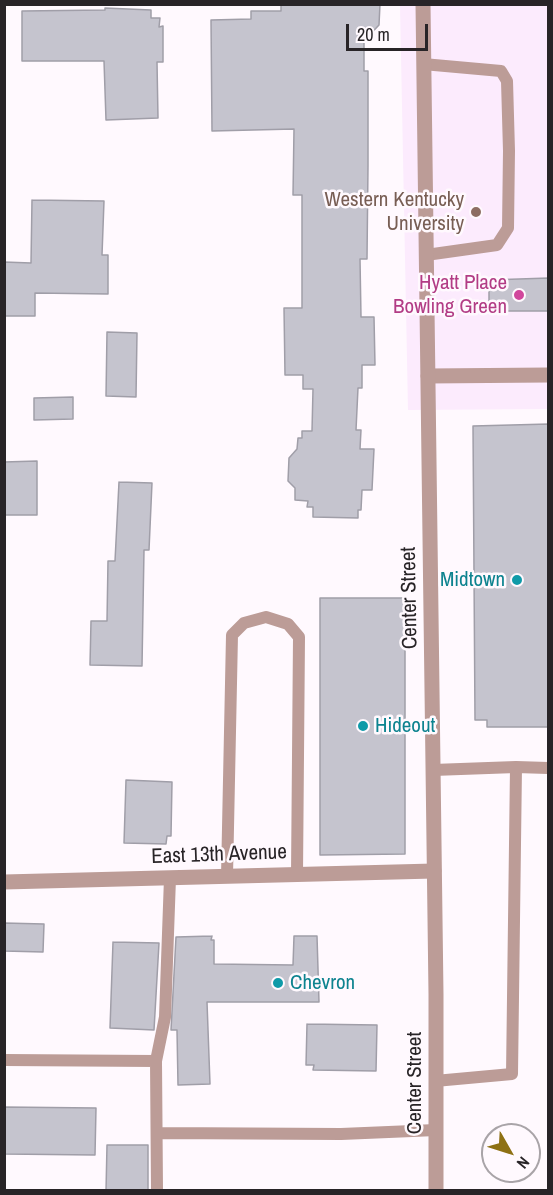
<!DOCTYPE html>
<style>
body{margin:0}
#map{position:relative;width:553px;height:1195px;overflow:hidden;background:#fff9fe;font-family:"Archivo Narrow",sans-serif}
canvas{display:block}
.frame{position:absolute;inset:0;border:6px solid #282427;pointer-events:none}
.north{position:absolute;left:481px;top:1123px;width:60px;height:60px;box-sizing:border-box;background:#fff9fe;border:2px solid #a9a4a8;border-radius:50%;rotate:129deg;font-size:16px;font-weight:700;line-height:24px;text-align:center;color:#282427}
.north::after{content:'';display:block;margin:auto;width:21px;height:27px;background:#8e7114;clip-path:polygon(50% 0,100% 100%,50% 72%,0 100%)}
.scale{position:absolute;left:346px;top:24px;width:82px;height:27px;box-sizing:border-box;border:3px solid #282427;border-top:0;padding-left:8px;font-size:18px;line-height:21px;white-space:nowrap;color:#282427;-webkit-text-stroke:4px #fff9fe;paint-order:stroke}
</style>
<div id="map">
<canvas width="553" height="1195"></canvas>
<div class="frame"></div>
<div class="north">N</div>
<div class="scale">20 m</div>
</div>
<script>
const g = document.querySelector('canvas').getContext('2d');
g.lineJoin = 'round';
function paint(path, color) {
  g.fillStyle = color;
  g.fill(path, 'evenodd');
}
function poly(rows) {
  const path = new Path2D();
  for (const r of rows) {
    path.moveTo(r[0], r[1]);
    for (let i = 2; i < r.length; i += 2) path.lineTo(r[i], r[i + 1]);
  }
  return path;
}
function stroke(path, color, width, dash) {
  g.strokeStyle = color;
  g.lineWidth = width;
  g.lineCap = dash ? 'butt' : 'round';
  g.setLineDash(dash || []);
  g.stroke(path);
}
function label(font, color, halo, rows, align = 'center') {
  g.font = font + ' "Archivo Narrow",sans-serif';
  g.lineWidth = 5;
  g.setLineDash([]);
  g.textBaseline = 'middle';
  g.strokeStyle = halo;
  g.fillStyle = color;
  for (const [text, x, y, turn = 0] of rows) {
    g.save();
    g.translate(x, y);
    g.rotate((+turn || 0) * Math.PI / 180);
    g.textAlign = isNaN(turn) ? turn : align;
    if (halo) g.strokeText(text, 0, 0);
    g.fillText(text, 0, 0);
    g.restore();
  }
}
paint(poly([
 [400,5,548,5,548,409,408,410]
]), '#fcebfd');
const building = poly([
 [281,4,380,4,379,25,364,41,364,71,368,71,368,166,367,259,360,259,361,317,374,317,375,365,362,365,362,388,358,388,356,430,361,430,360,449,374,449,372,490,362,490,361,510,358,510,358,518,313,517,313,507,307,507,308,501,295,500,295,488,288,481,289,458,297,449,298,438,302,438,302,431,312,431,313,389,303,389,303,375,285,375,284,308,302,308,302,195,293,195,294,129,212,131,211,20,251,19,251,11,281,11,281,4],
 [105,8,151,10,151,18,160,18,159,27,163,26,163,62,157,62,158,118,106,120,104,61,22,61,22,11,105,10,105,8],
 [32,200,104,201,102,255,108,255,108,294,35,293,35,316,4,316,4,262,31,263,32,200],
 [549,278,549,311,489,311,489,280,549,278],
 [107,332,137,333,136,397,106,396,107,332],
 [73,397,73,419,34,420,34,398,73,397],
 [549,424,549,727,487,727,487,720,475,720,473,426,549,424],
 [37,461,37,515,4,515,4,462,37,461],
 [119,482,152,483,149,550,144,550,142,666,90,665,91,621,107,621,108,561,115,561,119,482],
 [320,598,405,598,405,854,320,855,320,598],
 [126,780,172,782,171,836,167,836,166,844,124,843,126,780],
 [4,923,44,924,43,952,4,951,4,923],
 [212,936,211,940,214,940,214,964,293,965,294,936,317,936,319,1002,207,1002,210,1084,178,1085,177,1030,171,1030,176,937,212,936],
 [113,942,159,943,154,1030,110,1028,113,942],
 [307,1024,377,1025,376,1071,313,1070,314,1065,306,1065,307,1024],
 [4,1107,96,1108,95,1155,4,1154,4,1107],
 [107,1145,148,1145,148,1191,106,1191,107,1145]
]);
paint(building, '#c5c4ce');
stroke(building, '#a09ea8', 1.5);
stroke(poly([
 [423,64,501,71,507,81,509,151,508,228,497,245,426,255],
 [516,767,548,768],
 [433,770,516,767,512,1074,435,1081],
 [227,876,232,635,244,623,266,617,288,624,299,637,297,874],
 [4,1060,156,1061,157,1190],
 [156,1061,165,1017,170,878],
 [158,1133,341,1134,436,1130]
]), '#bc9c97', 12);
stroke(poly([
 [428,376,548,375],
 [4,882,434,871]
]), '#bc9c97', 15);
stroke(poly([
 [423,4,436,994,436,1190]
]), '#bc9c97', 15);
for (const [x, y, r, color] of [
 [476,212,6,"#8d6e63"],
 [519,295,6,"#d1479c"],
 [517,580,6,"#0f9aa8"],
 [363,726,6,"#0f9aa8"],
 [278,983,6,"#0f9aa8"]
]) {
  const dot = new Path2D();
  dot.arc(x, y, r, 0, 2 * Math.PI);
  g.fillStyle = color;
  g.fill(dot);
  stroke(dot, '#fff9fe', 2);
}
label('21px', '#785e54', '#fff9fe', [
 ["Western Kentucky",464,200],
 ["University",464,224]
], 'right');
label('21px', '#b23c85', '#fff9fe', [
 ["Hyatt Place",507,283],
 ["Bowling Green",507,307]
], 'right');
label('21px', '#0d838f', '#fff9fe', [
 ["Midtown",505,580,"right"],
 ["Hideout",375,726],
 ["Chevron",290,983]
], 'left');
label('21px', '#282427', '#fff9fe', [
 ["Center Street",410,598,-91],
 ["East 13th Avenue",219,855,-2],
 ["Center Street",415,1083,-90]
]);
</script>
